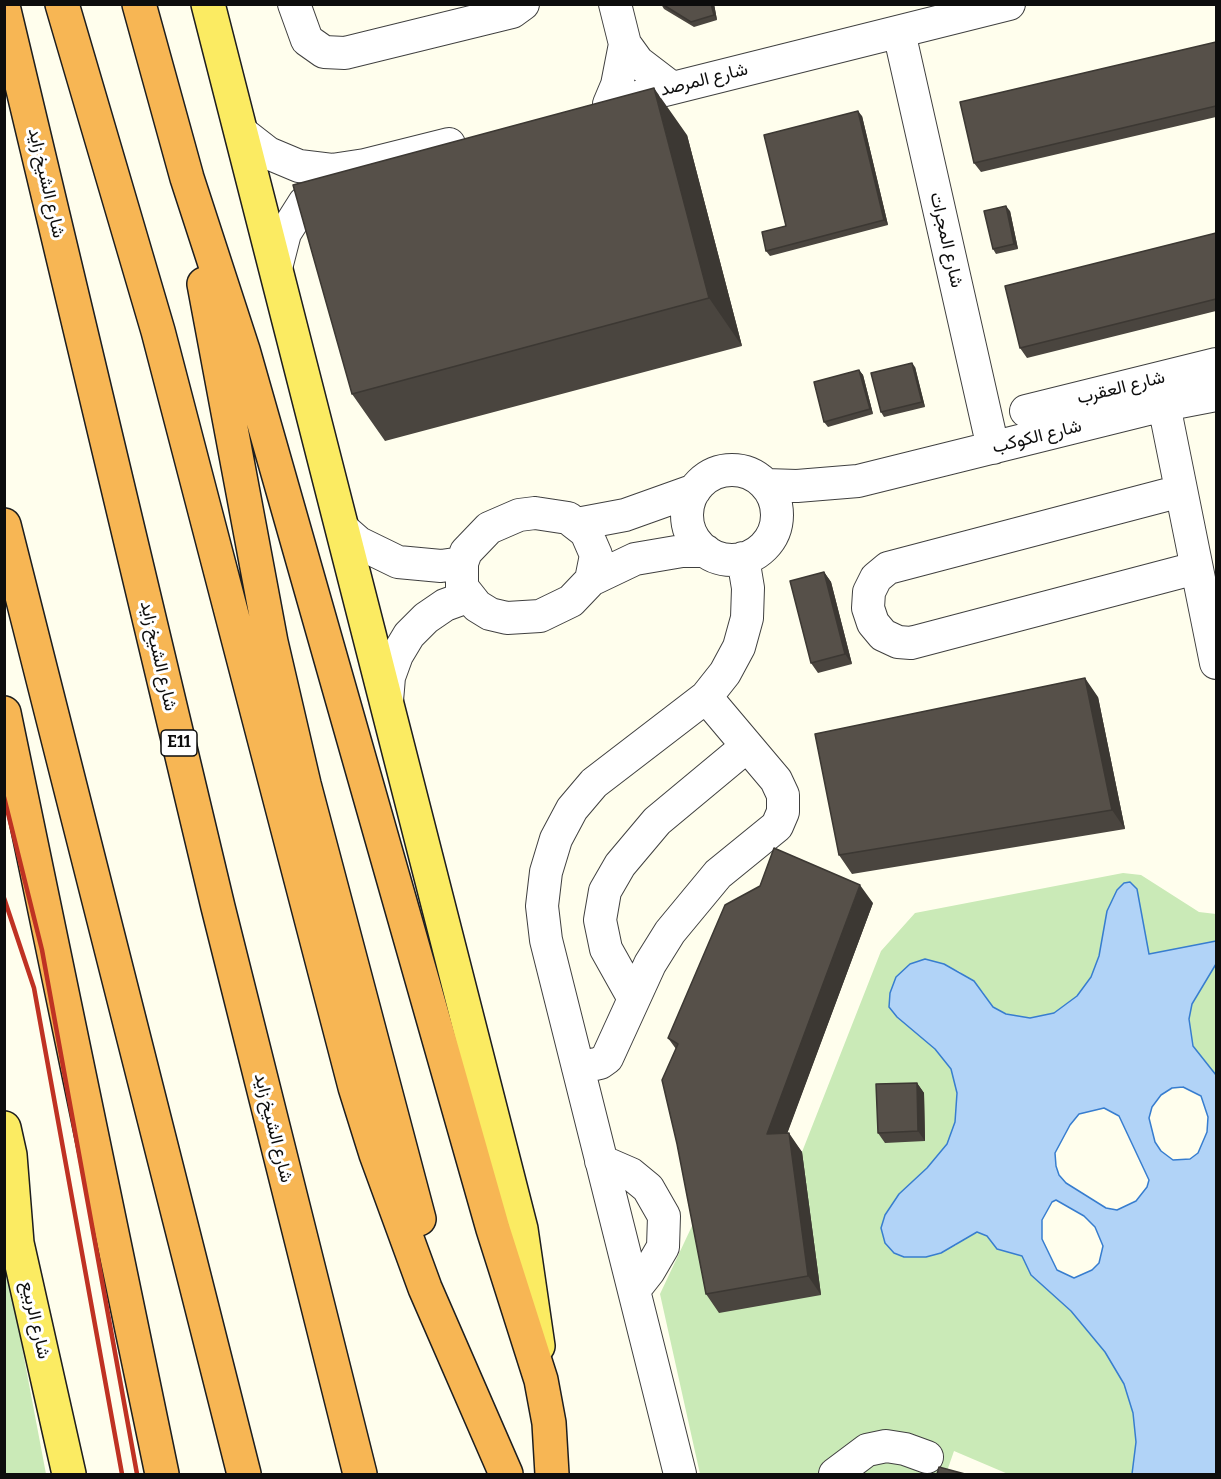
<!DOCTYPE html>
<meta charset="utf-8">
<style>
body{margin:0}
#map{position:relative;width:1221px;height:1479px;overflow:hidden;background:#fffeed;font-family:Bitter,serif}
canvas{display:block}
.frame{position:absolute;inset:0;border:6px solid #0d0d0d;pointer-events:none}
</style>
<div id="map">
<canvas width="1221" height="1479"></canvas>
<div class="frame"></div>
</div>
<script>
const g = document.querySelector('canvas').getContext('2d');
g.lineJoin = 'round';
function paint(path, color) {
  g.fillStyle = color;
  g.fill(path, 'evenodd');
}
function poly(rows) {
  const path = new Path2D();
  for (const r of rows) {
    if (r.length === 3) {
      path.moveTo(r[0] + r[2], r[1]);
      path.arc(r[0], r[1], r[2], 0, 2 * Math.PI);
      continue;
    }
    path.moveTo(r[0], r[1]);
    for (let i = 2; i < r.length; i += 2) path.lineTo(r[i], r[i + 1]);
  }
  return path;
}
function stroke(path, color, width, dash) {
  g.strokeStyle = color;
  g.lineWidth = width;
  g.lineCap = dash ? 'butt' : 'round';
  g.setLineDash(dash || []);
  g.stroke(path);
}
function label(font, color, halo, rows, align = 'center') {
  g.font = font + ' Bitter,Vazirmatn,serif';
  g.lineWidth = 6;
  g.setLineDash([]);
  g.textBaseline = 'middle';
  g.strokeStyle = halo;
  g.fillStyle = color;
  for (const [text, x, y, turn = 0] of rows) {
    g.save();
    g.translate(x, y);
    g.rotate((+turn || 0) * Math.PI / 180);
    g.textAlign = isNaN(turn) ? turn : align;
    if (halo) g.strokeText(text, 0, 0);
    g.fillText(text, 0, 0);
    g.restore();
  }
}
paint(poly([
 [1123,873,1141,875,1199,912,1216,914,1216,941,1149,954,1137,889,1130,882,1124,883,1107,911,1099,956,1091,977,1077,996,1054,1013,1030,1018,1006,1014,993,1007,983,992,959,971,926,959,889,1007,897,1017,935,1049,951,1069,957,1093,955,1122,947,1144,927,1168,899,1194,955,1246,967,1236,977,1232,987,1236,997,1249,1022,1256,1031,1275,1071,1311,1105,1352,1124,1384,1133,1413,1136,1442,1132,1474,1008,1474,954,1451,946,1474,700,1474,660,1294,700,1209,802,1152,881,951,915,913],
 [1216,964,1216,1075,1193,1046,1189,1019,1192,1004],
 [5,1257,46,1474,5,1474]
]), '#caeab7');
const water = poly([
 [1130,882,1137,889,1149,954,1216,941,1216,964,1192,1004,1189,1019,1193,1046,1216,1075,1216,1474,1132,1474,1136,1442,1133,1413,1124,1384,1105,1352,1071,1311,1031,1275,1022,1256,997,1249,987,1236,977,1232,941,1253,926,1257,904,1257,894,1253,885,1243,881,1228,885,1215,899,1194,927,1168,947,1144,955,1122,957,1093,951,1069,935,1049,897,1017,889,1007,890,993,896,977,910,964,925,959,944,964,974,981,993,1007,1006,1014,1030,1018,1054,1013,1077,996,1091,977,1099,956,1107,911,1117,890,1124,883,1130,882],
 [1183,1087,1201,1096,1208,1117,1207,1132,1198,1153,1190,1159,1173,1160,1161,1151,1155,1142,1149,1118,1152,1107,1161,1095,1172,1088,1183,1087],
 [1104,1108,1119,1116,1149,1180,1147,1187,1136,1201,1117,1210,1106,1208,1066,1183,1059,1175,1056,1166,1055,1153,1070,1125,1079,1114,1104,1108],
 [1056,1200,1084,1216,1095,1227,1103,1246,1099,1263,1092,1270,1074,1278,1057,1270,1042,1239,1042,1220,1052,1202,1056,1200]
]);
paint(water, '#b1d3f7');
stroke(water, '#377dcf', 1.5);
const minor = poly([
 [294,4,307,40,324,52,345,53,512,12,523,4],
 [899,32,993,448],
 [625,44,638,62,672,88],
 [617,102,1009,4],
 [609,104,617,85,625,44,615,4],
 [241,132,268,153,299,166,332,170,365,165,449,144],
 [276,268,285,233,304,203,331,180],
 [1164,405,1216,663],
 [1026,411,1216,364],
 [732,515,45],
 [766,485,797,486,858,481,1164,405,1216,395],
 [1181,491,888,568,876,578,869,592,868,608,873,623,883,635,898,642,911,643,1196,568],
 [535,513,568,518,586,532,596,555,591,580,571,601,540,616,507,618,490,614,477,606,462,587,462,563,466,552,489,528,519,515,535,513],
 [577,524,625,515,695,490],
 [343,529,359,543,398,562,441,566,462,563],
 [591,580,635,559,682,551,706,551],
 [387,701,389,677,397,655,409,635,426,618,445,605,467,597],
 [634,999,606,949,600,920,605,891,620,865,657,821,746,747],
 [578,1068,600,1063,607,1058,650,964,670,932,718,874,777,826,783,812,783,795,776,780,706,697],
 [601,1161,631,1174,648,1188,664,1216,663,1247,649,1271,634,1290],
 [680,1474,546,940,542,906,546,872,556,839,572,809,594,783,706,697,725,673,739,647,747,618,748,588,743,558],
 [835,1474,867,1450,886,1446,905,1449,927,1457]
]);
const major = poly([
 [208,4,521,1229,538,1346],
 [4,1128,10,1155,17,1243,69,1474]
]);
const highway = poly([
 [62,4,158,331,355,1087,376,1154,425,1288,506,1474],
 [139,4,187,178,243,350,493,1229,541,1380,549,1423,552,1474],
 [4,10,218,907,360,1474],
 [204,284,271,642,304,784,419,1219],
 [4,525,244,1474],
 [4,713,162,1474]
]);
stroke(minor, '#404040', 34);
stroke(major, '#1e1e1e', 36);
stroke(highway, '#1e1e1e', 36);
stroke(minor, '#fff', 32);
stroke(major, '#fbeb62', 33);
stroke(highway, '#f7b654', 33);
stroke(poly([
 [4,797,42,950,137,1474],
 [4,898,34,988,122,1474]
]), '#bf3223', 4.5);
paint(poly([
 [661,4,714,4,717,20,694,27,664,9],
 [1216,42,1216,117,981,172,974,163],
 [862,116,888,225,770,256,766,251,786,226],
 [687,135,742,346,385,441,352,394],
 [1010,211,1018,249,996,254,993,249],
 [1216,233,1216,311,1027,358,1020,348],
 [915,367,925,407,884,417,881,412],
 [859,370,863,375,873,414,828,427,824,422],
 [824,572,831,582,852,664,818,673,811,663],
 [1098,697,1125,829,852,874,839,855],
 [873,903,787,1133,802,1152,821,1295,719,1313,706,1294,677,1144,676,1049,668,1038],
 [917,1083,924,1093,925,1141,885,1143,878,1133]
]), '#4a453f');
paint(poly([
 [711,4,714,4,717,20,714,15],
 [654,88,687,135,742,346,709,298],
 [858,111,862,116,888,225,884,220],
 [1006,206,1010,211,1018,249,1014,244],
 [912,363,915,367,925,407,922,402],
 [859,370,863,375,873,414,870,409],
 [824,572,831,582,852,664,845,654],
 [1085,678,1098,697,1125,829,1112,810],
 [860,885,873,903,780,1153,767,1134],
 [917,1083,924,1093,925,1141,918,1131],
 [789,1133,802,1152,821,1295,808,1276]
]), '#3c3833');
const building = poly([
 [662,4,711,4,714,15,691,22,662,4],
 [1216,42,1216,106,974,163,960,102,1216,42],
 [654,88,709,298,352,394,293,185,654,88],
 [858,111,884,220,766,251,762,232,786,226,764,135,858,111],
 [1006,206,1014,244,993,249,984,211,1006,206],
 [1216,233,1216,299,1020,348,1005,286,1216,233],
 [912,363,922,402,881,412,871,373,912,363],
 [859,370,870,409,824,422,814,382,859,370],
 [824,572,845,654,811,663,790,581,824,572],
 [1085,678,1112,810,839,855,815,734,1085,678],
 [774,848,860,885,767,1134,789,1133,808,1276,706,1294,677,1144,662,1080,678,1044,668,1038,725,905,760,886,774,848],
 [917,1083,918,1131,878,1133,876,1084,917,1083],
 [939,1467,965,1474,937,1474,939,1467]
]);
paint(building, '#565049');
stroke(building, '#3c3833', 1.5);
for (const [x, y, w] of [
 [179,743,36]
]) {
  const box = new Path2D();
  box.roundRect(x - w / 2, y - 13, w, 26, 4.5);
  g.fillStyle = '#fff';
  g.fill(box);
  stroke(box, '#0d0d0d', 1.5);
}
label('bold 16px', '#0d0d0d', null, [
 ["E11",179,743]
]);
label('18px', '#0d0d0d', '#fff', [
 ["شارع المرصد",704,80,-14],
 ["شارع الشيخ زايد",46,183,77],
 ["شارع المجرات",946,240,77],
 ["شارع العقرب",1121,388,-14],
 ["شارع الكوكب",1037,437,-14],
 ["شارع الشيخ زايد",158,656,77],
 ["شارع الشيخ زايد",273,1128,76],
 ["شارع الربيع",35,1320,77]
]);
</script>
